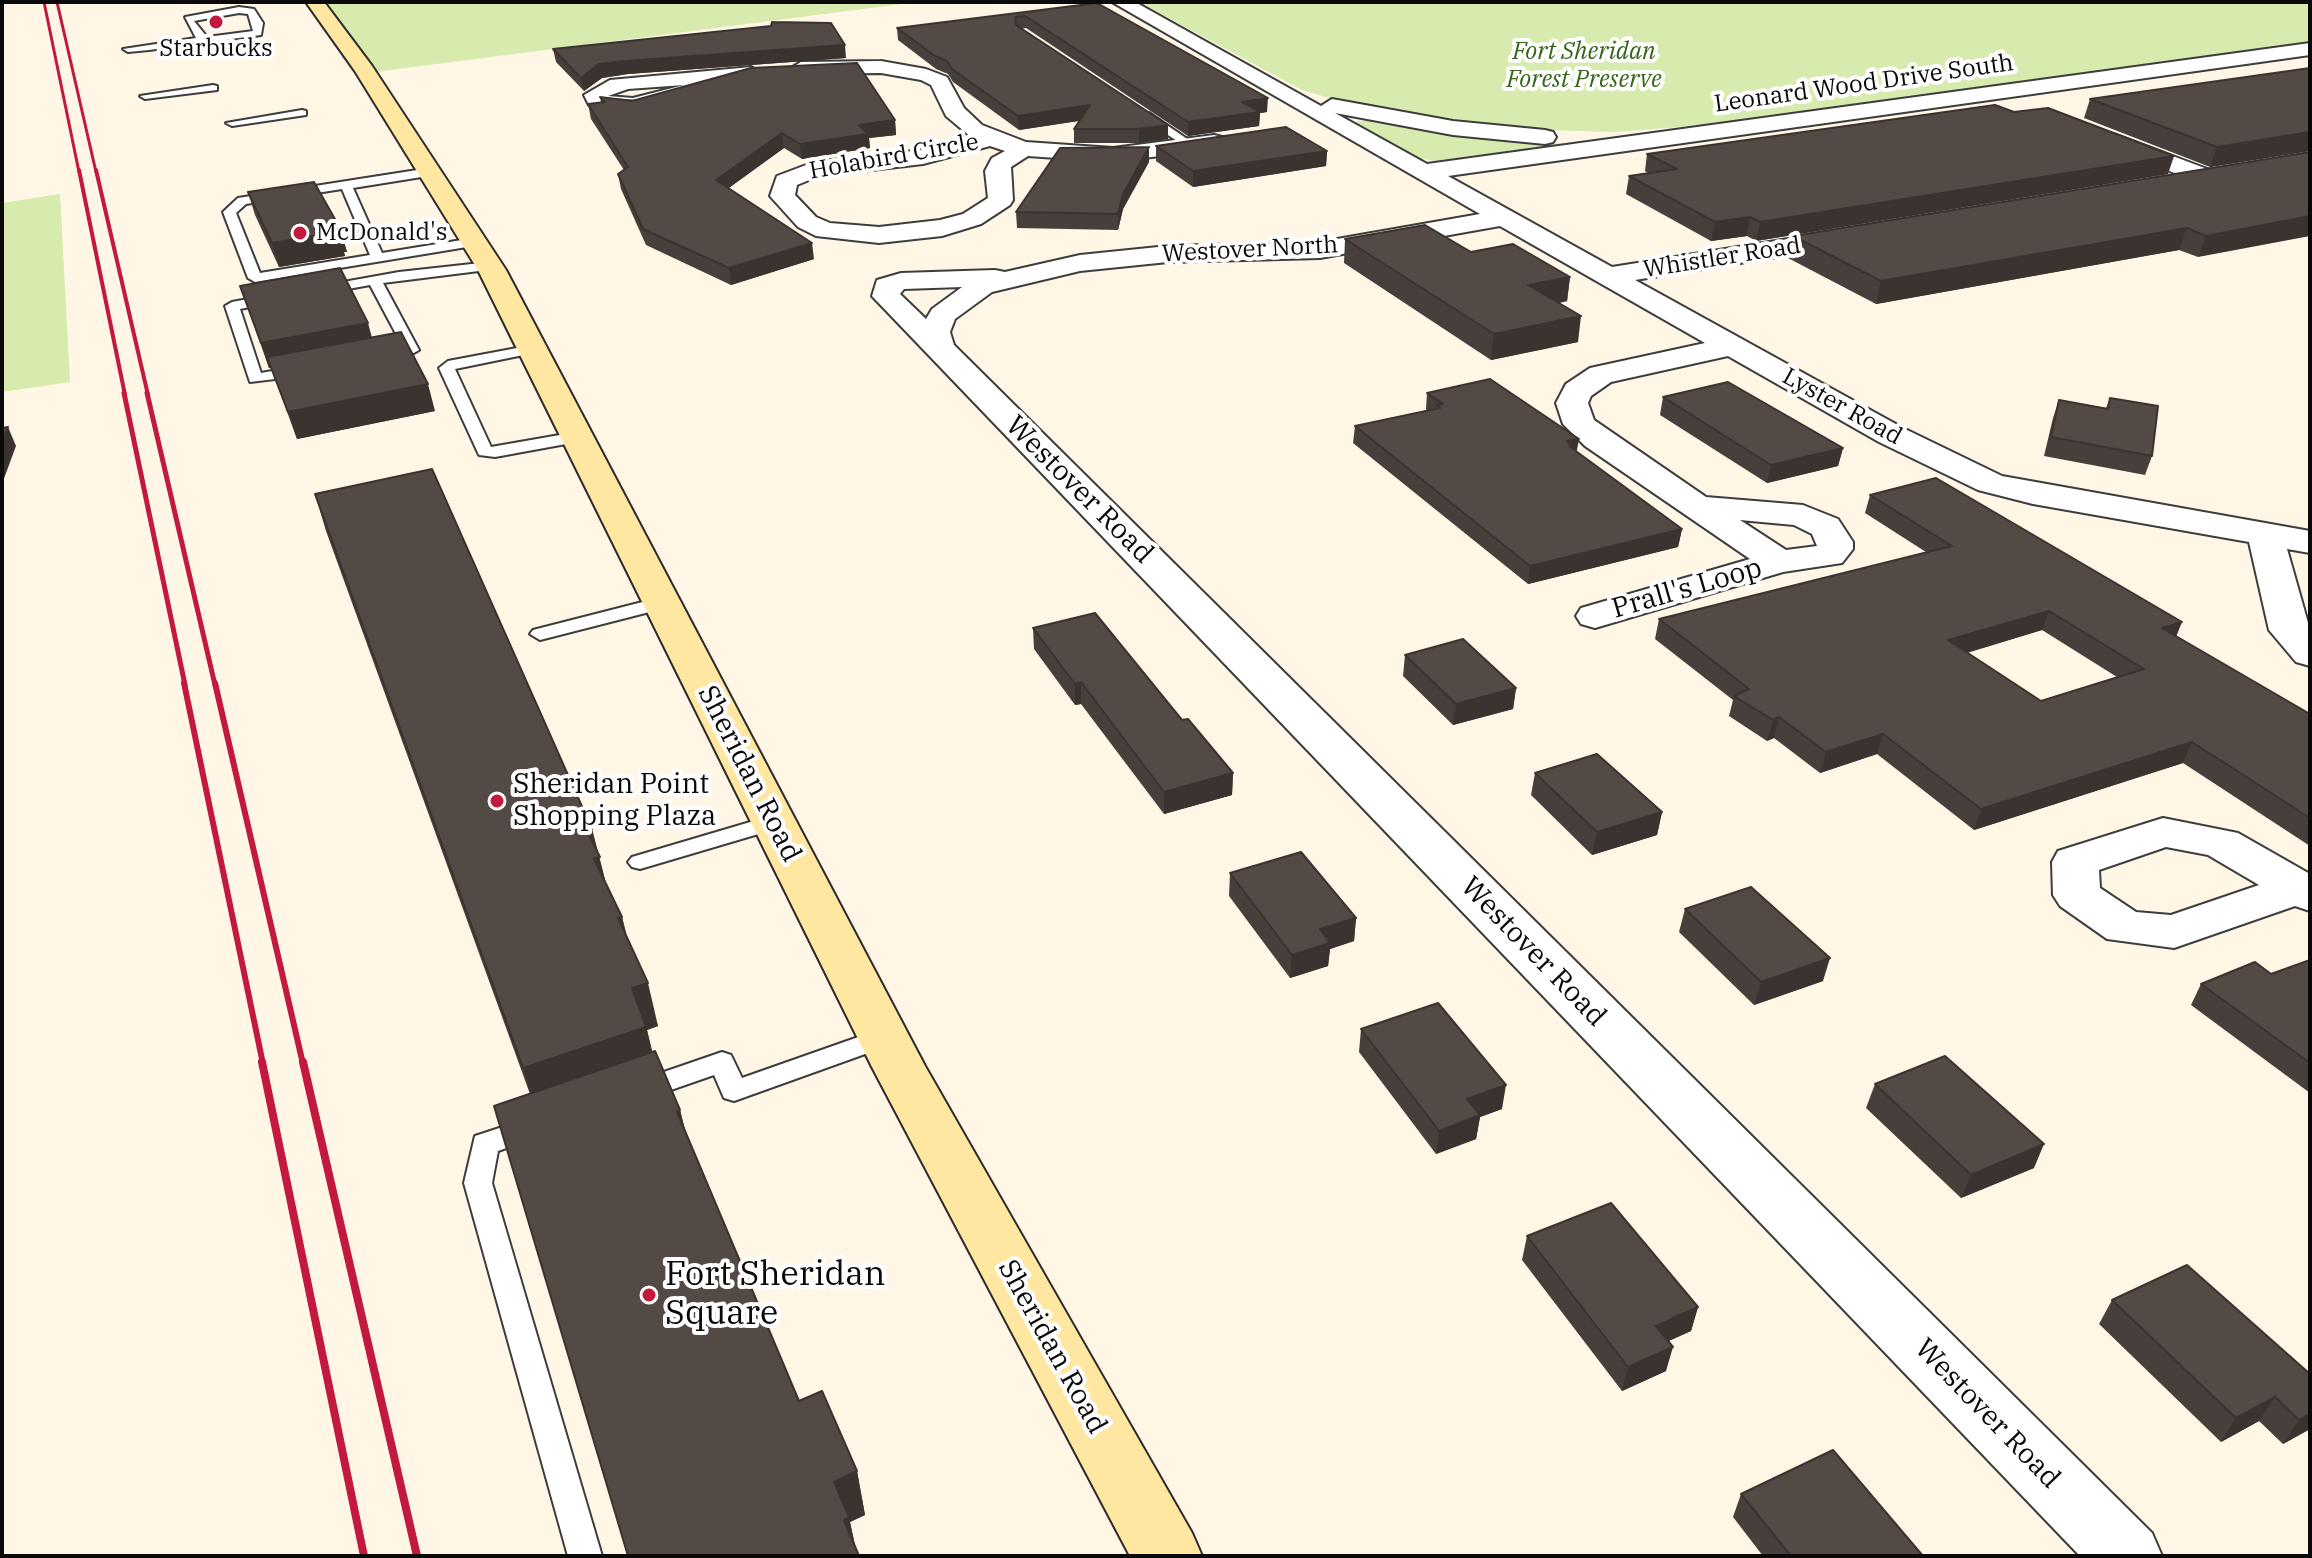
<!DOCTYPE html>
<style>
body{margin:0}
#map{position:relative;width:2312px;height:1558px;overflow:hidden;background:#fff6e6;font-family:"IBM Plex Serif",serif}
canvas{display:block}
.frame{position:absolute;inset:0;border:4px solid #0a0a0a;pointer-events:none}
</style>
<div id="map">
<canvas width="2312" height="1558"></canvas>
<div class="frame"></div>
</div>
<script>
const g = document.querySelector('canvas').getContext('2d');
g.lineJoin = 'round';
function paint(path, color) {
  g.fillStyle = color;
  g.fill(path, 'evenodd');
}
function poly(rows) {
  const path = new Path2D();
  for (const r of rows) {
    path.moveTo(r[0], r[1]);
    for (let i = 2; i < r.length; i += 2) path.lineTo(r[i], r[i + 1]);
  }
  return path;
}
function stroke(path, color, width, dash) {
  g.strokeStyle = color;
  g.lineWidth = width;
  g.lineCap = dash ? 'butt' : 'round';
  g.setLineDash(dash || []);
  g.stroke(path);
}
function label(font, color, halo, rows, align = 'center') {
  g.font = font + ' "IBM Plex Serif",serif';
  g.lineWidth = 8;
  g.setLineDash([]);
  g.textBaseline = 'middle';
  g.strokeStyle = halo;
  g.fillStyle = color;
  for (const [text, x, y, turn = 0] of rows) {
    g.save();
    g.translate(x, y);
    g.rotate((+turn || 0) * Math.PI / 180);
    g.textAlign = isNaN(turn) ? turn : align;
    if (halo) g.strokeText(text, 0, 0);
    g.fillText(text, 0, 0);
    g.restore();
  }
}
paint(poly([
 [315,2,917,2,367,73],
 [1139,2,2310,2,2310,43,1708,125,1613,132,1546,130,1415,116,1353,105,1302,90],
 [1368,120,1445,132,1562,144,1434,161,1413,157,1356,125,1355,122],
 [60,194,70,382,2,392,2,203]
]), '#d7ebae');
const lane = poly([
 [239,7,254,9,263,23,261,35,149,50,128,52,123,49,196,38,185,17,239,7],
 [239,13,248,14,253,31,207,37,194,21,239,13],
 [213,85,217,86,217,90,145,99,140,96,213,85],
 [302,110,306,111,306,115,232,126,226,123,302,110],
 [1141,113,1149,113,1196,145,1186,147,1141,117,1141,113],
 [430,168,436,172,434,175,353,188,382,253,474,238,481,242,479,245,255,282,248,278,223,212,238,198,430,168],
 [342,189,370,255,260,273,236,213,246,204,342,189],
 [490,262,497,266,495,269,383,283,419,350,412,354,381,360,373,355,376,352,403,347,370,285,321,294,314,290,321,286,399,272,490,262],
 [275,294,280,295,280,301,240,309,261,373,300,366,308,371,300,376,250,382,225,306,232,302,275,294],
 [533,345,540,349,538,352,455,369,491,447,577,432,585,437,577,442,495,457,479,455,439,368,448,361,533,345],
 [662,597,669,599,672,603,669,607,540,640,530,634,533,630,662,597],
 [774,815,782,817,785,822,782,827,640,869,632,867,628,862,632,857,774,815],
 [884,1028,893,1030,897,1037,893,1044,734,1101,724,1098,714,1075,642,1100,632,1097,628,1090,632,1083,722,1052,731,1055,742,1078,884,1028],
 [530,1118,540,1122,544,1129,540,1136,498,1151,492,1183,602,1556,568,1556,464,1183,475,1136,530,1118]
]);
const street = poly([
 [1112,2,1135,2,1321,106,1332,99,1453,121,1545,130,1553,132,1556,137,1553,142,1545,144,1453,135,1335,113,1427,164,2310,43,2310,55,1448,176,1612,267,1851,229,1860,231,1864,237,1860,243,1851,245,1635,280,1903,428,2002,476,2310,531,2310,553,2287,549,2310,630,2310,666,2296,662,2269,630,2249,542,2033,504,1978,490,1879,442,1728,356,1611,382,1591,396,1588,403,1594,420,1706,497,1803,505,1838,519,1853,542,1853,549,1842,563,1783,572,1595,628,1581,624,1576,616,1581,608,1750,559,1585,446,1563,424,1556,403,1566,384,1590,368,1705,343,1500,226,1320,258,1168,262,1080,271,992,292,955,319,950,332,954,345,2152,1533,2162,1556,2080,1556,872,296,877,280,901,273,995,270,1005,272,1080,255,1168,246,1320,242,1480,214,1112,2],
 [962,287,932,309,926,319,900,294,904,289,962,287],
 [1740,520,1794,525,1812,534,1817,546,1786,550,1740,520],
 [881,61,926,69,947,77,964,108,982,125,1026,142,1113,148,1214,135,1222,137,1226,142,1222,147,1214,149,1113,162,1028,156,1011,167,1013,200,1010,205,981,224,942,236,879,243,816,236,798,227,770,196,777,176,814,162,922,150,971,137,946,116,931,85,921,80,881,73,801,74,791,68,801,62,881,61],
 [990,146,1005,151,992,158,985,171,988,198,963,214,940,220,879,227,830,223,816,217,795,195,797,185,819,176,923,164,990,146],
 [751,67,761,73,758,77,634,112,598,108,589,105,584,95,610,80,751,67],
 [684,85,633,98,608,96,628,89,684,85],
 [2114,134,2218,173,2221,178,2218,183,2209,185,2200,183,2106,146,2102,141,2106,136,2114,134],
 [2163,818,2238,833,2310,874,2310,911,2295,906,2174,948,2107,939,2060,906,2053,895,2052,862,2058,851,2163,818],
 [2166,847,2208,855,2259,885,2171,915,2136,912,2100,888,2099,870,2166,847]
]);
const secondary = poly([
 [306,2,324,2,372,66,506,270,925,1066,1192,1533,1202,1556,1130,1556,872,1067,478,270,355,71,306,2]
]);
stroke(lane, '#3d3d3d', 4);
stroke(street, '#3d3d3d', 4);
stroke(secondary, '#2c2c2c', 4);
paint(lane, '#fff');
paint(street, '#fff');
paint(secondary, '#ffe6a1');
stroke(poly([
 [44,2,79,172],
 [57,2,96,172]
]), '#c2193c', 3);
stroke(poly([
 [79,170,125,395],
 [96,170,148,395]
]), '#c2193c', 4);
stroke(poly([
 [124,393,185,685],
 [147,393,215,685]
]), '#c2193c', 5);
stroke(poly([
 [184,683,263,1064],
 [215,683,303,1064]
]), '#c2193c', 6);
stroke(poly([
 [262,1062,364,1556],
 [303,1062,417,1556]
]), '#c2193c', 8);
paint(poly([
 [1097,3,1267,112,1260,113,1259,126,1188,136,1026,28,1021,29,1168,125,1168,139,1139,143,1074,143,1074,129,1079,121,1019,130,953,82,948,74,936,69,898,40,897,28],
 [553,49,846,58,628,74,602,78,584,91,556,62],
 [2310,68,2310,151,2210,167,2084,118,2090,99],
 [600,97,895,120,896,135,869,138,870,148,802,159,784,148,728,188,814,259,731,285,646,245,621,189,618,174,624,170,591,119,588,104,601,103],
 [1156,146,1327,151,1326,166,1193,187,1156,161],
 [1149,147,1149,162,1123,209,1118,230,1017,228,1016,212],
 [2310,152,2198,257,2179,250,1876,304,1788,258,1793,236],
 [1647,154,2168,174,1756,241,1747,236,1711,241,1626,194,1629,176,1648,173,1645,171],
 [248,192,340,228,347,252,344,252,345,256,279,267,255,215],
 [1345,239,1471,252,1570,277,1567,301,1559,303,1578,342,1491,360,1344,263],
 [240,286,372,338,435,411,297,439,271,368,269,368],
 [1427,393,1577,452,1682,529,1678,547,1528,584,1353,443,1355,426,1428,411,1426,409],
 [1663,397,1843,448,1838,466,1767,483,1660,415],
 [2110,398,2152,456,2145,475,2044,456,2053,418,2059,400,2106,408],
 [315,494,592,829,606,884,622,917,627,938,658,1026,647,1030,652,1052,680,1110,685,1130,799,1401,857,1471,865,1515,850,1522,855,1545,530,1094,326,531],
 [1870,495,2177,637,2310,714,2310,846,2183,763,1974,830,1877,754,1820,773,1774,738,1767,741,1729,716,1733,700,1655,639,1659,619,1926,552,1865,513],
 [2042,630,2117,677,2041,701,1967,653],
 [1033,628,1182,720,1233,773,1232,795,1164,814,1081,704,1075,705,1034,649],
 [1405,655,1516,688,1513,709,1453,725,1403,676],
 [1535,773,1662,812,1657,835,1592,855,1531,795],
 [1230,873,1356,918,1354,941,1330,949,1328,966,1290,978,1229,896],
 [1685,909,1823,981,1754,1005,1679,932],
 [2310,960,2310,1093,2191,1005,2201,984,2271,974],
 [1361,1029,1502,1109,1480,1117,1476,1139,1436,1154,1359,1052],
 [1875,1084,2034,1168,1961,1198,1866,1108],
 [1527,1236,1698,1307,1691,1331,1668,1341,1666,1371,1622,1391,1522,1260],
 [2112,1300,2310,1374,2310,1429,2283,1444,2259,1421,2221,1442,2099,1324],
 [1741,1494,1923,1556,1763,1556,1733,1517]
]), '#473f3b');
paint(poly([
 [845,45,846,58,628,74,602,78,584,91,581,78,599,64,625,61],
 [1268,98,1267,112,1260,113,1259,126,1188,136,1188,122,1242,102],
 [1090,105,1090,119,1019,130,1018,116],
 [895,120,896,135,869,138,870,148,802,159,800,144,859,125],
 [1168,125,1168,139,1139,143,1139,129],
 [2310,132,2310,151,2210,167,2217,147],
 [782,133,784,148,718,196,716,180],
 [1149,147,1149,162,1123,209,1118,230,1118,214,1123,194],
 [1327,151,1326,166,1193,187,1193,171],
 [2174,156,2168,174,1756,241,1760,222],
 [2310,216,2310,236,2198,257,2206,236],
 [1750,217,1747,236,1711,241,1715,222],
 [340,228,347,252,344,252,345,256,279,267,272,243],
 [2187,228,2179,250,1876,304,1881,281],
 [812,243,814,259,731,285,729,268],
 [1570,277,1567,301,1525,310,1528,285],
 [1581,316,1578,342,1491,360,1494,334],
 [368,323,375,349,267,357,271,368,269,368,261,343],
 [428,384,435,411,297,439,288,412],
 [8,427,16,446,2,484,2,442],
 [1579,439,1576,455,1567,458,1567,441],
 [1843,448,1838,466,1767,483,1771,465],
 [1682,529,1678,547,1528,584,1530,566],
 [2049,611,2042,630,1942,660,1948,640],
 [2182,622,2174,642,2162,628],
 [1081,682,1081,704,1075,705,1075,684],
 [1516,688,1513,709,1453,725,1456,704],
 [1779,717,1774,738,1767,741,1773,720],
 [1883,734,1877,754,1820,773,1826,752],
 [2192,742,2183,763,1974,830,1981,809],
 [1233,773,1232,795,1164,814,1164,792],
 [1662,812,1657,835,1592,855,1597,832],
 [592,829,610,899,605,901,587,831],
 [622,917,633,960,618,918],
 [1356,918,1354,941,1330,949,1328,966,1290,978,1292,955,1320,929],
 [1830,958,1823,981,1754,1005,1761,982],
 [648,983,658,1026,647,1030,657,1071,536,1112,523,1068,632,988],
 [1506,1085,1502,1109,1480,1117,1476,1139,1436,1154,1439,1131,1467,1099],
 [680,1110,691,1154,677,1112],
 [2044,1144,2034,1168,1961,1198,1971,1175],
 [1698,1307,1691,1331,1649,1350,1656,1326],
 [1673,1347,1666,1371,1622,1391,1628,1367],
 [2275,1397,2259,1421,2221,1442,2236,1418],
 [2310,1414,2310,1429,2283,1444,2299,1420],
 [857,1471,865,1515,850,1522,857,1556,843,1526,834,1482]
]), '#3a3330');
const building = poly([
 [1097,3,1268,98,1242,102,1260,112,1188,122,1025,16,1015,17,1016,25,1168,125,1139,129,1074,129,1090,105,1018,116,952,69,947,61,935,56,897,28,1097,3],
 [772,22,831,23,845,45,625,61,599,64,581,78,553,49,771,26,772,22],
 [857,63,895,120,859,125,868,134,800,144,782,133,716,180,812,243,729,268,643,229,618,174,628,167,588,104,605,102,600,97,632,101,751,68,857,63],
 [2310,68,2310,132,2217,147,2090,99,2310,68],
 [1995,105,2014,112,2048,108,2174,156,1760,222,1750,217,1715,222,1629,176,1677,169,1647,154,1995,105],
 [1286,127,1327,151,1193,171,1156,146,1286,127],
 [1149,147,1123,194,1118,214,1016,212,1060,148,1149,147],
 [2310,152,2310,216,2206,236,2187,228,1881,281,1793,236,2310,152],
 [314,182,340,228,336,229,338,232,272,243,248,192,314,182],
 [1425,225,1471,252,1513,244,1570,277,1528,285,1581,316,1494,334,1345,239,1425,225],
 [340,268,368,323,261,343,240,286,340,268],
 [401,332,428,384,288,412,267,357,401,332],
 [1490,379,1579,439,1567,441,1572,445,1569,446,1682,529,1530,566,1355,426,1440,408,1436,405,1443,404,1427,393,1490,379],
 [1728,382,1843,448,1771,465,1663,397,1728,382],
 [2110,398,2158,406,2152,456,2051,437,2059,400,2108,409,2110,398],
 [8,427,2,442,2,428,8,427],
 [432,469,592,829,587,831,600,857,594,859,622,917,618,918,648,983,632,988,646,1027,523,1068,315,494,432,469],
 [1936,478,2182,622,2162,628,2310,714,2310,818,2192,742,1981,809,1883,734,1826,752,1779,717,1773,720,1734,696,1749,689,1659,619,1952,546,1870,495,1936,478],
 [2049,611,2144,669,2041,701,1948,640,2049,611],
 [1095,613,1182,720,1188,719,1233,773,1164,792,1081,682,1075,684,1033,628,1095,613],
 [1463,639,1516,688,1456,704,1405,655,1463,639],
 [1597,754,1662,812,1597,832,1535,773,1597,754],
 [1301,852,1356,918,1320,929,1330,943,1292,955,1230,873,1301,852],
 [1751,887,1830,958,1761,982,1685,909,1751,887],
 [2310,960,2310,1063,2201,984,2255,962,2271,974,2310,960],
 [1438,1003,1506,1085,1467,1099,1480,1115,1439,1131,1361,1029,1438,1003],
 [655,1051,680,1110,677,1112,799,1401,822,1391,857,1471,834,1482,849,1517,844,1520,859,1556,628,1556,494,1106,655,1051],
 [1945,1056,2044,1144,1971,1175,1875,1084,1945,1056],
 [1611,1203,1698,1307,1656,1326,1673,1347,1628,1367,1527,1236,1611,1203],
 [2187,1265,2310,1374,2310,1414,2299,1420,2275,1397,2236,1418,2112,1300,2187,1265],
 [1833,1450,1923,1556,1791,1556,1741,1494,1833,1450]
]);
paint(building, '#534945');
stroke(building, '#3a3330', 2);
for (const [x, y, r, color] of [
 [216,22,8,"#c2193c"],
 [300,233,8,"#c2193c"],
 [497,801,8,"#c2193c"],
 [649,1295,8,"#c2193c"]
]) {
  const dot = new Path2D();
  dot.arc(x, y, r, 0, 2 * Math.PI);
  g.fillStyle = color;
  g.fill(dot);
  stroke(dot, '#fff', 3);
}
label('24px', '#0a0a0a', '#fff', [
 ["Starbucks",216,49],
 ["McDonald's",316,233,"left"]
]);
label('italic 24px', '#336417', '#fff', [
 ["Fort Sheridan",1584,52],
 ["Forest Preserve",1584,80]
]);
label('24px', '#0a0a0a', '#fff', [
 ["Leonard Wood Drive South",1864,84,-8],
 ["Holabird Circle",894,157,-10],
 ["Westover North",1250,250,-3],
 ["Whistler Road",1722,258,-9],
 ["Lyster Road",1842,407,29]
]);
label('28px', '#0a0a0a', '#fff', [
 ["Westover Road",1079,490,45],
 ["Prall's Loop",1687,589,-16],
 ["Sheridan Road",749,774,63],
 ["Westover Road",1533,952,46],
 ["Sheridan Road",1052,1347,61],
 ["Westover Road",1987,1414,46]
]);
label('28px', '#0a0a0a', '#fff', [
 ["Sheridan Point",513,785],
 ["Shopping Plaza",513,817]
], 'left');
label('34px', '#0a0a0a', '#fff', [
 ["Fort Sheridan",665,1275],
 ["Square",665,1314]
], 'left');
</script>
